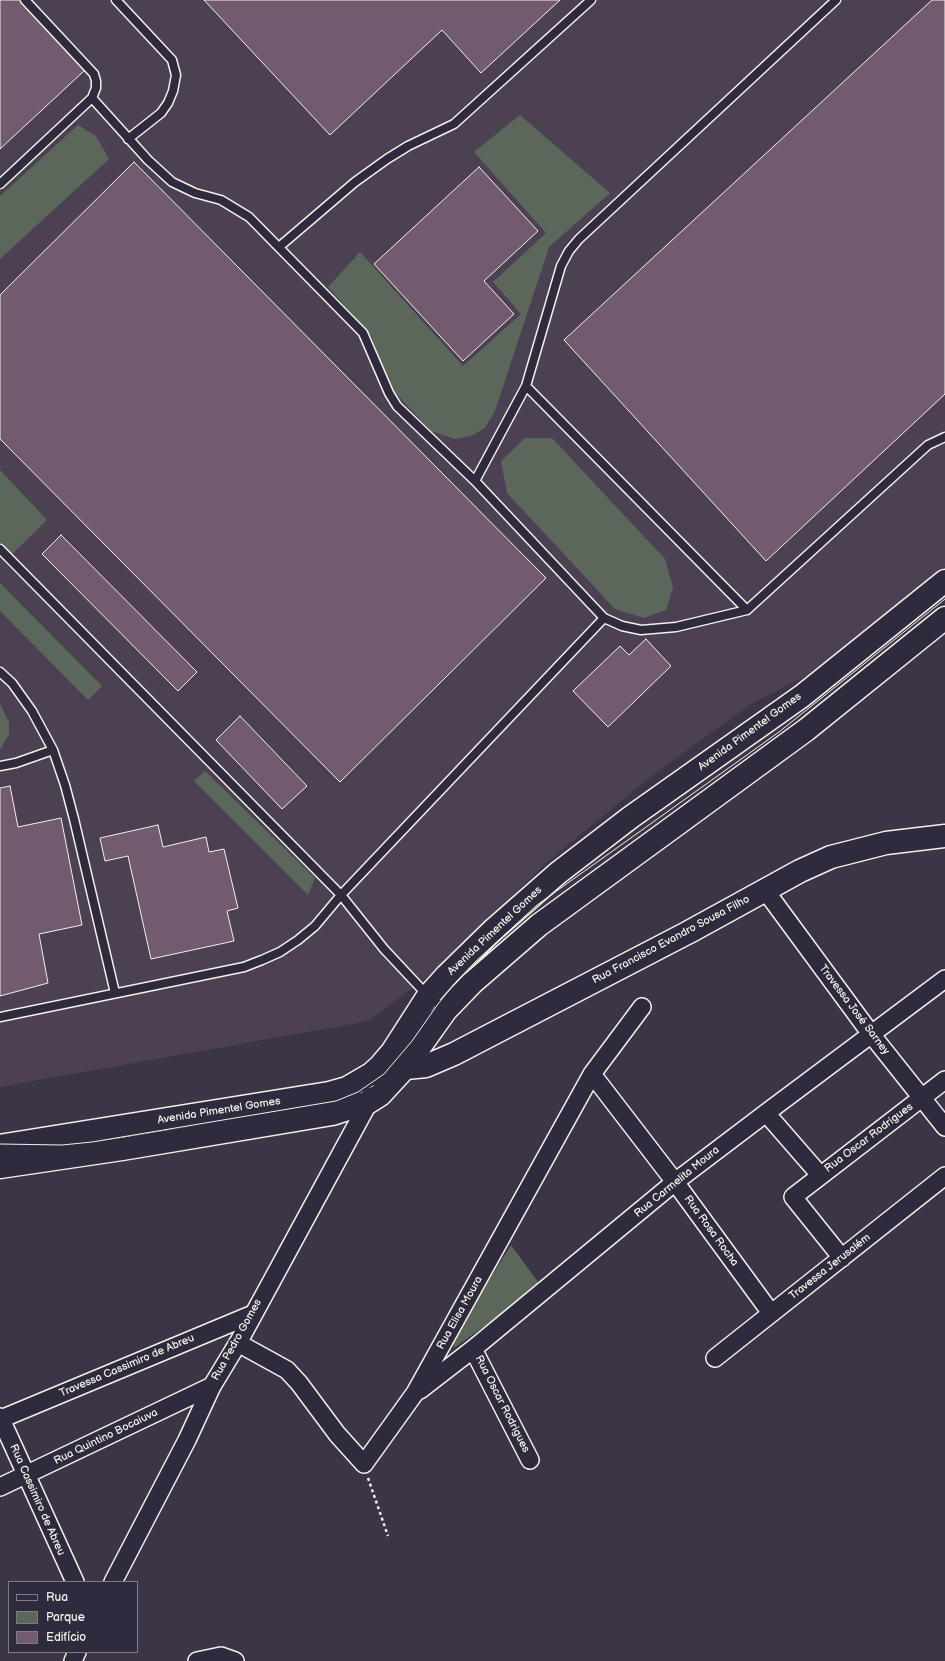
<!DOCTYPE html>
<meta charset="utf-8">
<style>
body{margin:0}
#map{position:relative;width:945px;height:1661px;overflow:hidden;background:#3c3447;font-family:"Balsamiq Sans",sans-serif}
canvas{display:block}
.legend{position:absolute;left:8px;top:1581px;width:130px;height:72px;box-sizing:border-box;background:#2f2a3d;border:1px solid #7e7a81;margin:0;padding:5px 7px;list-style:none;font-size:12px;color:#f4f1e8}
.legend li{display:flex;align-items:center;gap:8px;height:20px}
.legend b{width:20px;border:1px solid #7e7a81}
</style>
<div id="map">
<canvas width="945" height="1661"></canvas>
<ul class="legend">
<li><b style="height:5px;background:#2f2a3d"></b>Rua</li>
<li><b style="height:11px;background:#5c675b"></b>Parque</li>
<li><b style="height:11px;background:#725b6e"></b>Edifício</li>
</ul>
</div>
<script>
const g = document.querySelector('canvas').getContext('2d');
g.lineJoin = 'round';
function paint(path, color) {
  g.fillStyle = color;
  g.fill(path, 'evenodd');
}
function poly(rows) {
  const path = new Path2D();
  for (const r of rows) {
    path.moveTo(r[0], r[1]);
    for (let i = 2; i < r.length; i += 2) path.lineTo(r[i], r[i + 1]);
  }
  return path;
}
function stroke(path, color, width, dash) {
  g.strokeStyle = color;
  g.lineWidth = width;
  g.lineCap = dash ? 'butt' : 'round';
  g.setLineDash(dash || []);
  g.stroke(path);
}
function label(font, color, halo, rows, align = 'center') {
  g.font = font + ' "Balsamiq Sans",sans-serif';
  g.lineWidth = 3.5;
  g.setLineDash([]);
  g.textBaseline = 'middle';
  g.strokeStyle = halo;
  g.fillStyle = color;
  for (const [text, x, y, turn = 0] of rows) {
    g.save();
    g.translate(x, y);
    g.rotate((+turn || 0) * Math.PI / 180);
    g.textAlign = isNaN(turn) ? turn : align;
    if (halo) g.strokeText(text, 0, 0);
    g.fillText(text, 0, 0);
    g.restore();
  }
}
paint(poly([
 [0,0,945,0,945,567,814,672,751,704,649,778,545,864,443,965,369,1021,0,1087]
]), '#4c4053');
paint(poly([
 [520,115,610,193,549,247,495,411,485,428,471,436,455,439,431,431,387,384,372,337,328,287,360,252,463,366,521,314,493,282,546,233,474,152],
 [78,125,96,136,109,159,0,259,0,196],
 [525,438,552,438,665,559,673,587,666,610,644,618,615,609,507,493,501,461],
 [0,470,47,520,10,556,0,545],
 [0,583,102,686,88,700,0,611],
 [0,704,9,722,9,734,0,750],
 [205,771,315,878,308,895,194,781],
 [511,1245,541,1286,454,1348,452,1339]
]), '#5c675b');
const building = poly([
 [0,0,20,0,85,70,0,149,0,0],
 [204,0,560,0,481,73,442,30,330,135,204,0],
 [932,0,945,0,945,394,766,561,564,340,932,0],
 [134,162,546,578,340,782,0,439,0,295,134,162],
 [479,167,538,231,484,281,514,314,463,361,374,264,479,167],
 [61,535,197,672,178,691,42,554,61,535],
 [646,639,671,666,608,727,573,691,620,646,629,655,646,639],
 [240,716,307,786,282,809,216,740,240,716],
 [10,786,18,827,61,818,82,925,39,934,48,983,0,996,0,788,10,786],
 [158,825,163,847,206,837,209,852,224,849,238,908,227,911,234,941,151,959,128,856,105,861,100,838,158,825]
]);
paint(building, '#725b6e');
stroke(building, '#f4f1e8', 1);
const lane = poly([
 [116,0,172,60,176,75,173,91,168,103,161,113,128,139],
 [92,98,148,160,172,182,195,193,221,200,249,217,363,333,389,393,397,406,475,481,604,618,622,626,641,630,676,627,747,610,928,445,945,437],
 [0,184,92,98,96,88,96,81,94,74,25,0],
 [279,247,355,182,387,159,408,146,454,124,591,0],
 [526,386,747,610],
 [475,481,526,386,561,266,569,251,579,239,836,0],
 [0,549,341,895,604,618],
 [0,672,12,683,32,711,53,750,65,785,74,819,115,993],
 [0,766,16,763,53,750],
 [0,1017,244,967,262,960,280,952,298,940,315,926,341,895,384,949,428,996,446,1010]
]);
const street = poly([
 [765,890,871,1034,945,1127],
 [592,1074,675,1182,771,1313],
 [766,1113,820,1175],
 [842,1258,793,1197,945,1080],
 [238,1343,287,1370,299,1383,337,1434,364,1464,415,1393,592,1074,642,1007],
 [473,1349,530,1460],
 [715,1358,945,1176],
 [420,1390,473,1349,675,1182,766,1113,945,979],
 [0,1417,75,1582],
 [1,1419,253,1314],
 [0,1487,212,1386],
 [113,1582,187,1440,212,1386,238,1343,369,1102,370,1096],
 [73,1661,77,1652],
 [197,1661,221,1656,235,1661]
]);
const secondary = poly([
 [396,1069,426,1066,454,1054,689,932,800,871,831,857,886,843,945,836],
 [0,1146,329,1093,347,1088,371,1074,380,1066,392,1052,428,996,447,975,492,931,558,873,631,817,802,696,945,581],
 [0,1167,122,1149,332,1114,369,1102,380,1095,404,1069,446,1010,472,983,539,925,806,730,945,618]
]);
stroke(lane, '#f4f1e8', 11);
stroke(street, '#f4f1e8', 20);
stroke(secondary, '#f4f1e8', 25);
stroke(poly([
 [368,1478,388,1536]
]), '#f4f1e8', 2.5, [3, 3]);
stroke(lane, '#2f2a3d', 8);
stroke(street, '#2f2a3d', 17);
stroke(secondary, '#2f2a3d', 22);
stroke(poly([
 [0,1144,62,1145,92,1142,336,1101,358,1092,384,1074,412,1041,438,1004,455,983,476,961,537,905,779,732,945,599]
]), '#f4f1e8', 1);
label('11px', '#f4f1e8', '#2f2a3d', [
 ["Avenida Pimentel Gomes",750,732,-36],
 ["Avenida Pimentel Gomes",495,931,-43],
 ["Rua Francisco Evandro Sousa Filho",671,940,-28],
 ["Travessa José Sarney",854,1010,53],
 ["Avenida Pimentel Gomes",219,1111,-9],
 ["Rua Oscar Rodrigues",869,1138,-37],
 ["Rua Carmelita Moura",677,1182,-39],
 ["Rua Rosa Rocha",711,1231,54],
 ["Travessa Jerusalém",830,1267,-38],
 ["Rua Elisa Moura",460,1313,-61],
 ["Rua Pedro Gomes",237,1340,-61],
 ["Travessa Cassimiro de Abreu",127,1366,-23],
 ["Rua Oscar Rodrigues",502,1404,63],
 ["Rua Quintino Bocaiuva",106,1437,-26],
 ["Rua Cassimiro de Abreu",37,1500,66]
]);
</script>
